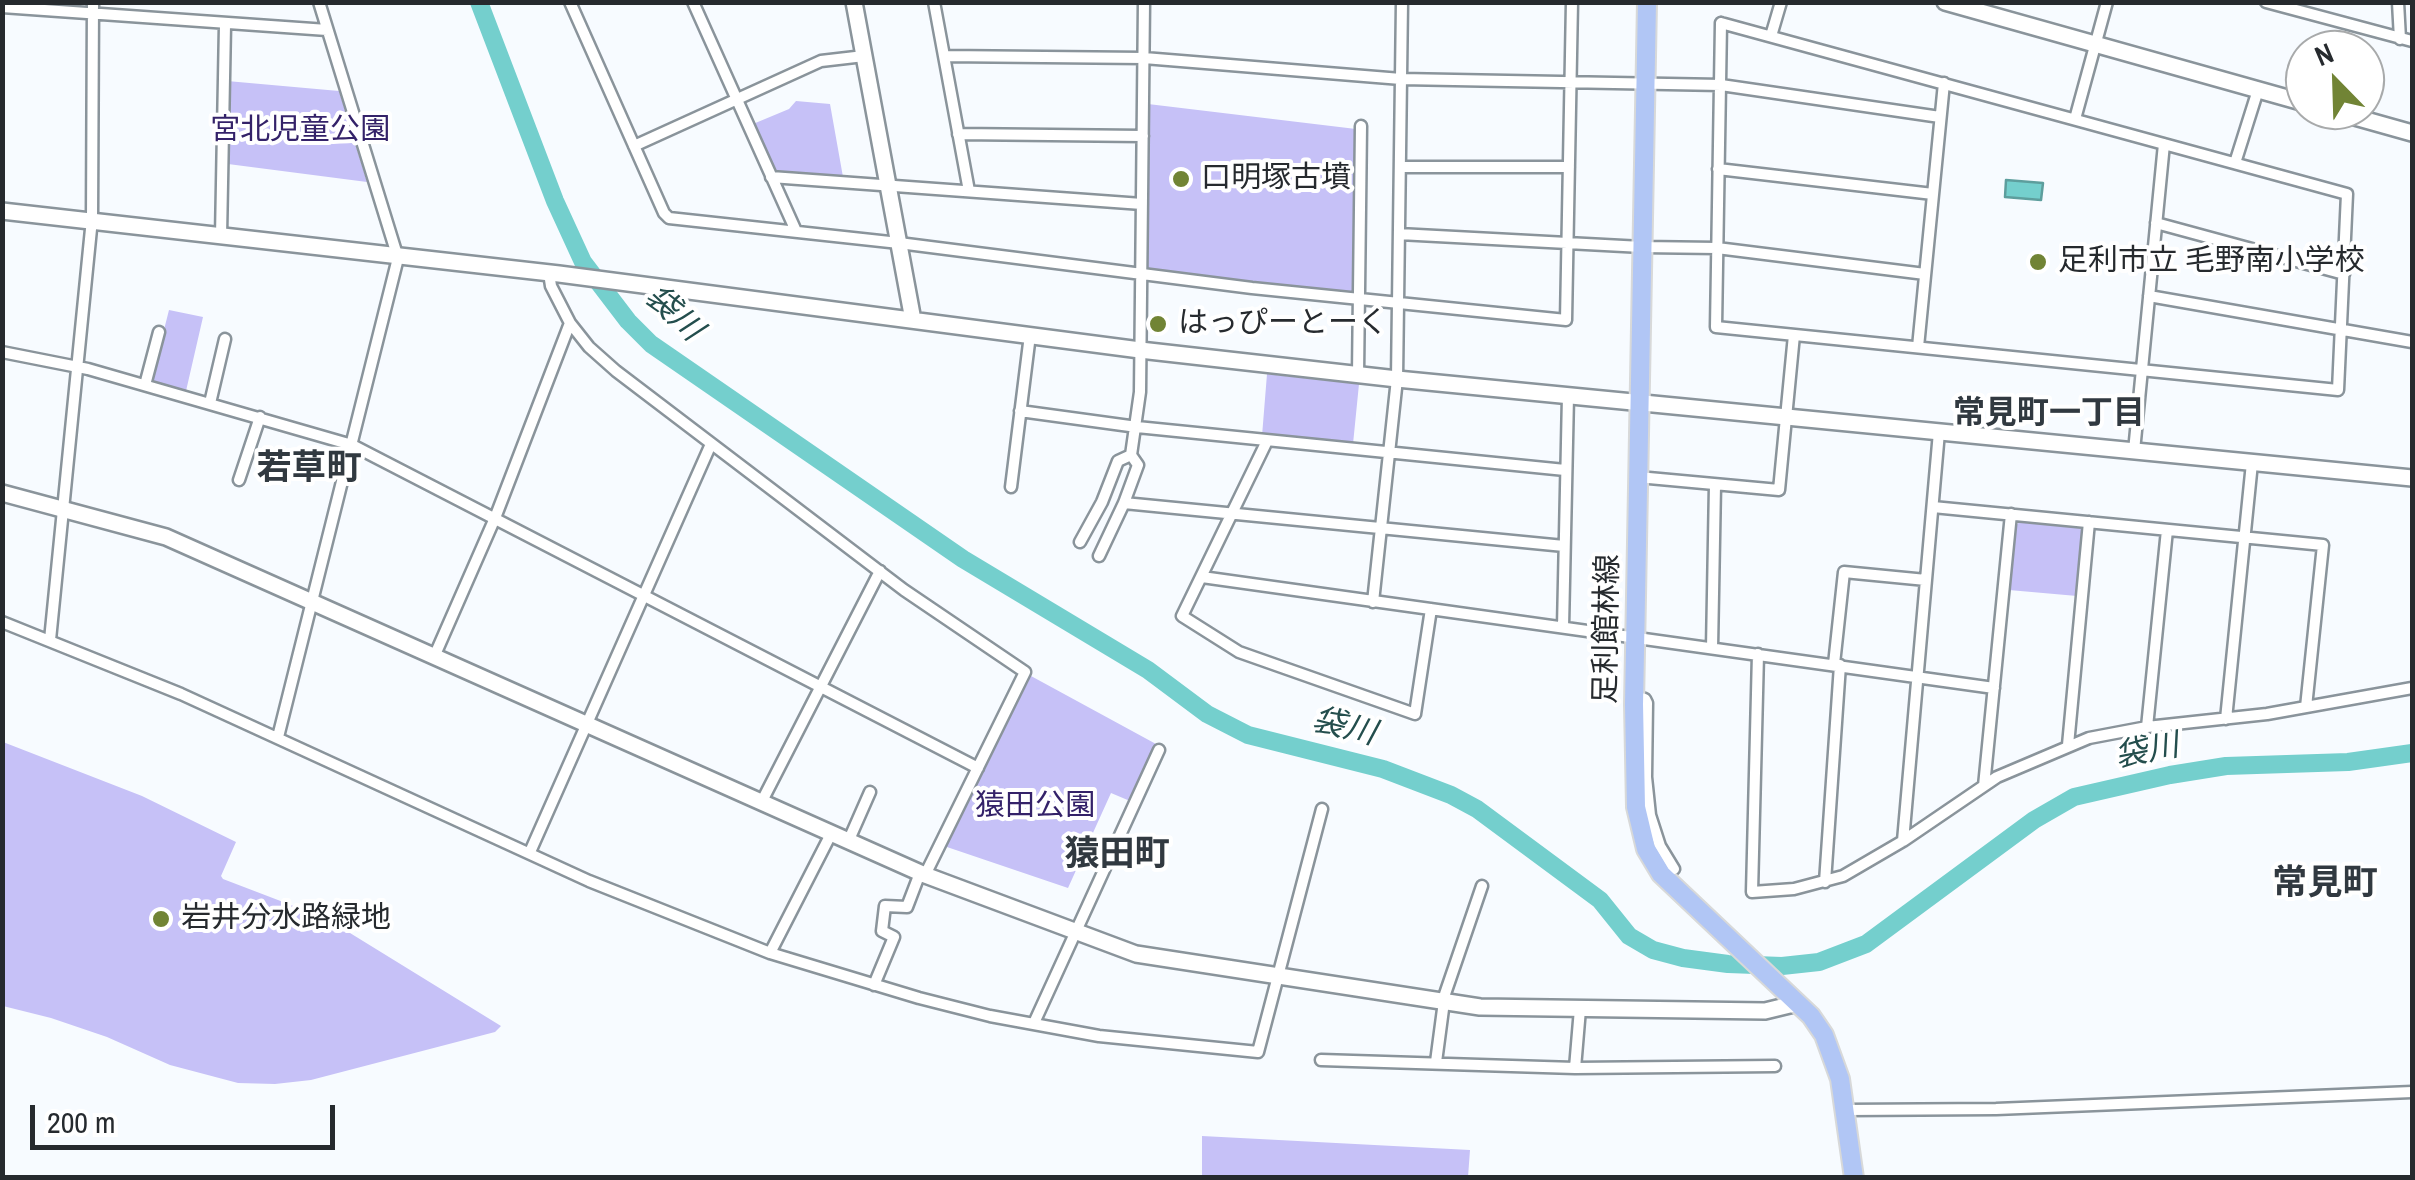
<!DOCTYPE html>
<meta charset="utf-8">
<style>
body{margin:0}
#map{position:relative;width:2415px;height:1180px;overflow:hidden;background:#f7fbff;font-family:"Archivo Narrow",sans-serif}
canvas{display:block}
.frame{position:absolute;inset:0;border:5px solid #262a2e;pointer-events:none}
.north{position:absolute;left:2285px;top:30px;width:100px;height:100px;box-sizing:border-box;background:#fff;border:2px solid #a8aaab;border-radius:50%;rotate:337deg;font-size:28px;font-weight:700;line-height:40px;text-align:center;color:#262a2e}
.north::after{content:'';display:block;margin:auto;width:35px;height:45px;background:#718435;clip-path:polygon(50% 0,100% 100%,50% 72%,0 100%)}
.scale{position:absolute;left:30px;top:1105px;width:305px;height:45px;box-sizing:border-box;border:5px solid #262a2e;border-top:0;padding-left:12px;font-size:30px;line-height:35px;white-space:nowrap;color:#262a2e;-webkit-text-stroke:8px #fff;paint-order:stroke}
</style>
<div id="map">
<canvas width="2415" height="1180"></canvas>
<div class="frame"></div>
<div class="north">N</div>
<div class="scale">200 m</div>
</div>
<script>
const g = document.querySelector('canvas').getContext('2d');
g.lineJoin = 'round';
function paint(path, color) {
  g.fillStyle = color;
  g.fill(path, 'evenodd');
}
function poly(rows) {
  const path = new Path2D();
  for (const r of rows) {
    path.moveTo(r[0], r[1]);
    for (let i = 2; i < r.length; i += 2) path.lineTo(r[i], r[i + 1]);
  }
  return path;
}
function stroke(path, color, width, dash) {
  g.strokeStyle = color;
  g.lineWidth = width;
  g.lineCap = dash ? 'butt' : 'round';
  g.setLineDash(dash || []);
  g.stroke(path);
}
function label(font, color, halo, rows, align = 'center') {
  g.font = font + ' "Archivo Narrow","Noto Sans JP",sans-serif';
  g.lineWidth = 8;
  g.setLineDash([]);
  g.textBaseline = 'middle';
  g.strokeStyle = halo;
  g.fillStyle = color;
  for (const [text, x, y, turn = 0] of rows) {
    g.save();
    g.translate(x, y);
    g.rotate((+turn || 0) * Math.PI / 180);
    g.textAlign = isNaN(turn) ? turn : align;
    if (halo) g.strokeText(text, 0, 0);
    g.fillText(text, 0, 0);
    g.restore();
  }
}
paint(poly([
 [227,81,339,91,367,182,228,164],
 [796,101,830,104,843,177,780,173,773,169,753,124,789,109],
 [1148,104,1356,129,1355,295,1151,271,1145,265],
 [169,310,203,317,186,391,151,381],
 [1267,374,1359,384,1353,444,1262,436],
 [2022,520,2076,525,2084,532,2077,596,2009,590,2015,526],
 [1031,676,1156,744,1130,801,1111,793,1068,888,944,846],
 [3,742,142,796,236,842,221,876,223,879,291,905,350,933,501,1026,495,1032,311,1080,275,1084,238,1083,170,1065,107,1037,51,1018,3,1006],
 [1202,1136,1470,1150,1468,1177,1202,1177]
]), '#c6c1f7');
const water = poly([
 [2006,180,2043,183,2041,200,2005,197,2006,180]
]);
paint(water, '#74cfcd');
stroke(water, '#5d9e9d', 2.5);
stroke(poly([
 [479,2,555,201,583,262,628,321,651,344,963,559,1148,670,1207,714,1248,735,1383,769,1451,795,1477,809,1600,900,1629,936,1653,950,1683,958,1728,964,1782,966,1819,962,1866,944,2034,820,2074,797,2170,775,2226,766,2348,762,2412,753]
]), '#74cfcd', 18);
const street = poly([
 [570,2,664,213,669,218,899,243,1252,288,1566,320,1572,2],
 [693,2,796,231],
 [934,2,969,191],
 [2266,2,2412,41],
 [2398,2,2400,39],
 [2,7,327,30],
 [1721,23,2347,194,2338,390,1716,327,1721,23],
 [1771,36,1781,2],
 [944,56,1144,58,1401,79,1721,85,1940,117],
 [2075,119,2107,2],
 [958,134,1143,136],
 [634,146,821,61,864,56],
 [2235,163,2258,90],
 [1400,167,1569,167],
 [1718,169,1933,194],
 [771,177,1142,204],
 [2156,223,2344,274],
 [1399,234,1642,247,1717,248,1925,274],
 [221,236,225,25],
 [549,273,551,286,570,323,589,347,616,371,904,590,1025,672,925,875],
 [2149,296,2412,342],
 [1918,347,1944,83],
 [2,352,88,369,352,445,978,768],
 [1358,374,1361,126],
 [145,385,159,332],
 [210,403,225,339],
 [1020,411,1137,427,1565,470],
 [1267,441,1182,616,1239,652,1415,714,1431,609],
 [2134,451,2164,144],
 [1638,477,1779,490,1794,335],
 [239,480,260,417],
 [1011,487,1030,335],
 [1124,503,1564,546],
 [1933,507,2323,545,2306,707],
 [1080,542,1102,502,1118,461,1131,455],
 [1099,556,1124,503,1138,465,1131,455,1140,392,1144,2],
 [1202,577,1994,688],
 [1373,602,1397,379,1402,2],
 [2,622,181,694,589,881,770,953,919,998,990,1016,1099,1036,1258,1052,1322,809],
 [1563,627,1568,396],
 [50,640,92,219,93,2],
 [1712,648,1715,485],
 [1758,654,1752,892,1794,889,1843,876,1903,841,1997,777,2089,738,2147,727,2267,714,2412,688],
 [434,657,495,518,570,323],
 [1834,664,1844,572,1926,580],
 [1634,696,1645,699,1647,703,1646,777,1650,815,1660,846,1674,869],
 [2226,719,2252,463],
 [2147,727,2167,530],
 [278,737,398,258,319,2],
 [2068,745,2089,522],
 [1984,786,2011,514],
 [761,803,880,571],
 [1903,841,1939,432],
 [848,842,870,792],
 [530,852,711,444],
 [1825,882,1840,665],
 [770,953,831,834],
 [874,985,894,937,882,931,885,906,907,907,920,873],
 [1034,1023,1159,750],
 [1321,1060,1575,1068,1775,1066],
 [1436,1062,1445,994,1482,886],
 [1575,1068,1580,1009],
 [1846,1110,1996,1109,2412,1092]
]);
const secondary = poly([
 [854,2,913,320],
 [1945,2,2305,103],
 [2330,110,2412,133],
 [2,211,559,274,1140,350,1397,379,2412,478],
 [2,493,166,537,925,875,1136,954,1480,1007,1765,1011,1798,1003]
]);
const primary = poly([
 [1647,2,1634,704,1636,807,1646,849,1661,874,1811,1016,1824,1035,1840,1079,1854,1178]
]);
stroke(street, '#8a949b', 15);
stroke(secondary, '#8a949b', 20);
stroke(primary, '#d8d9d9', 22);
stroke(street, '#fff', 10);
stroke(secondary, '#fff', 15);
stroke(primary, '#b1c6f5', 18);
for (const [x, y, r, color] of [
 [1181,179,10,"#718435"],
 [2038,262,10,"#718435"],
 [1158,324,10,"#718435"],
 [161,919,10,"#718435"]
]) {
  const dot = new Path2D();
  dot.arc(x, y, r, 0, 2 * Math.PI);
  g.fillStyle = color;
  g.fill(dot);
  stroke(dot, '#fff', 4);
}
label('30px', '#342269', '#fff', [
 ["宮北児童公園",300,131],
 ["猿田公園",1035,807]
]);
label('30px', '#262a2e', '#fff', [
 ["口明塚古墳",1201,179],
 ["足利市立 毛野南小学校",2058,262],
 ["はっぴーとーく",1178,324],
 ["岩井分水路緑地",181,919]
], 'left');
label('30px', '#262a2e', '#fff', [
 ["足利館林線",1608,629,-89]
]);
label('italic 32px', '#244e4d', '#fff', [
 ["袋川",673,314,43],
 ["袋川",1344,728,14],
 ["袋川",2147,752,-11]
]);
label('bold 32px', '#313940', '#fff', [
 ["常見町一丁目",2049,414]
]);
label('bold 35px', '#313940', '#fff', [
 ["若草町",309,470],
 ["猿田町",1117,856],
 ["常見町",2325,885]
]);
</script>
